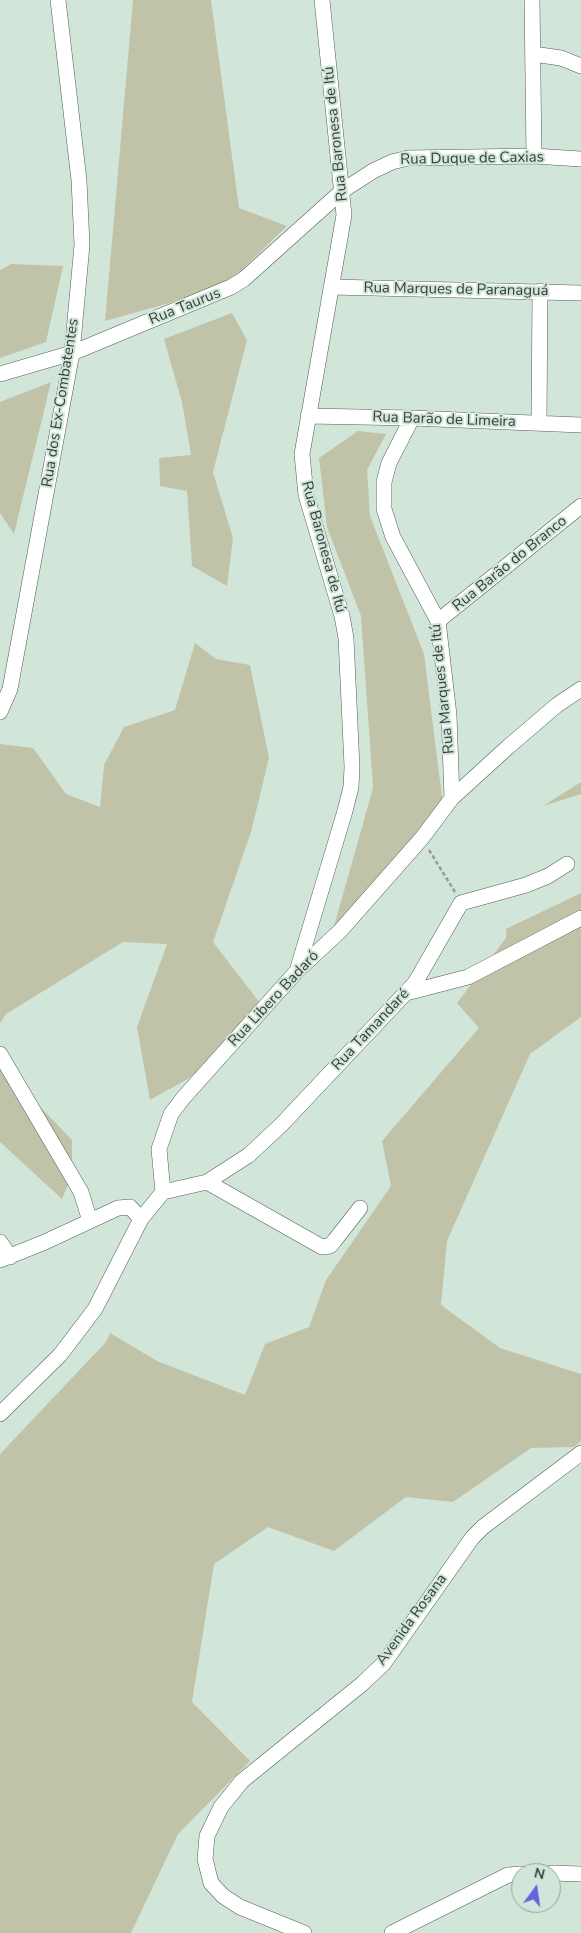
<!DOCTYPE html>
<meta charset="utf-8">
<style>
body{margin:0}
#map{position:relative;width:581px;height:1933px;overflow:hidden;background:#d2e5d9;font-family:"Nunito Sans",sans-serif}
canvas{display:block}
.north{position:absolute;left:511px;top:1863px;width:50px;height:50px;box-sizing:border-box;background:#d2e5d9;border:1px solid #94a399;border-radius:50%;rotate:14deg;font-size:14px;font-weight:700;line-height:20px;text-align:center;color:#373f3a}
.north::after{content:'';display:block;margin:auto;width:18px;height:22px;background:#6763dc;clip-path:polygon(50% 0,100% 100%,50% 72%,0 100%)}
</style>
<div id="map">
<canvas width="581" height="1933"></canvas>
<div class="north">N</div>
</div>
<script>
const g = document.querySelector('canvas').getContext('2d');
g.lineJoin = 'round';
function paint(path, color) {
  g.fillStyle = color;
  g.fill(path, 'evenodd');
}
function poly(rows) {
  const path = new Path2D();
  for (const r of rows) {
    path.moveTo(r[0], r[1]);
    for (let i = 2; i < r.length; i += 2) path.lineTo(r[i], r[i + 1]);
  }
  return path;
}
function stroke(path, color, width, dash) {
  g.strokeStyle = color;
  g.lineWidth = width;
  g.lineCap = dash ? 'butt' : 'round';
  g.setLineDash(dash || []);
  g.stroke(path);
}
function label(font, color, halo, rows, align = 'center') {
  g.font = font + ' "Nunito Sans",sans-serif';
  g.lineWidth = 4;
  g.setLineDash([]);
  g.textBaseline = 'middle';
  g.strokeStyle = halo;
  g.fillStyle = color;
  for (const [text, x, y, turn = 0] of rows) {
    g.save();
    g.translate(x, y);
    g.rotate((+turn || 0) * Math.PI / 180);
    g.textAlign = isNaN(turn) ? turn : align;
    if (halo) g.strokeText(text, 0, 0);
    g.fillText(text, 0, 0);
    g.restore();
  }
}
paint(poly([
 [133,0,211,0,239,208,287,226,223,288,105,321],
 [11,264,63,266,46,342,0,358,0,270],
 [232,313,247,340,213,472,233,538,227,586,192,566,187,491,160,486,159,458,191,455,182,402,164,339],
 [51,382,14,534,0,513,0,402],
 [358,431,386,434,367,470,370,516,424,654,443,805,333,930,373,788,361,616,327,527,319,458],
 [195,643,216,659,250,665,269,758,251,832,213,942,260,1003,191,1077,150,1100,137,1027,167,944,123,942,6,1014,0,1023,0,744,33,748,66,794,100,807,104,765,124,727,175,710],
 [581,782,581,794,543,806],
 [581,893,581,1017,530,1054,447,1241,441,1305,500,1348,581,1374,581,1441,574,1447,531,1448,453,1502,406,1497,334,1551,268,1527,214,1564,192,1702,250,1761,178,1834,131,1933,0,1933,0,1454,106,1342,110,1333,157,1361,245,1395,265,1344,309,1327,326,1280,391,1186,382,1141,479,1028,457,1003,506,938,506,929],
 [0,1065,72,1140,72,1175,62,1199,0,1142]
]), '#c1c3a9');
const minor = poly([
 [532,0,534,156],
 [533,54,561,58,581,66],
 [331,287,581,293],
 [0,374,72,353,231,287,244,279,342,191,373,171,392,162,408,158,534,156,581,159],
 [308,416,412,418,581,425],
 [412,418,389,463,384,482,384,509,393,537,438,621,449,715,452,798],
 [539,423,540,291],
 [438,621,581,506],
 [0,712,10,689,72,353,82,245,79,180,58,0],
 [297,971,345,811,351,787,352,767,346,638,342,616,306,495,302,454,344,215,322,0],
 [406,993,468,977,581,918],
 [0,1054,81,1192,90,1221],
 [207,1182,322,1247,330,1246,335,1240,360,1208],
 [163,1192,207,1182,249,1155,282,1124,415,983,461,903,526,885,548,876,567,864],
 [0,1242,10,1257],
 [0,1260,45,1242,118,1208,130,1207,141,1219],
 [0,1414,60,1355,95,1309,141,1219,163,1192,159,1149,171,1114,184,1097,297,971,340,931,422,838,452,798,508,747,557,705,581,689],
 [551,1873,581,1874],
 [304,1933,240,1907,223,1896,211,1883,205,1859,207,1836,221,1807,242,1781,362,1684,384,1663,472,1538,483,1527,581,1453],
 [392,1933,508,1875,521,1874]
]);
stroke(minor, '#4f5f56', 16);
stroke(poly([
 [429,850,455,892]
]), '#919f96', 2.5, [4, 2.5]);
stroke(minor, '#fff', 15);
label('15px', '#373f3a', '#d2e5d9', [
 ["Rua Baronesa de Itú",336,134,-96],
 ["Rua Duque de Caxias",472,159,-1],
 ["Rua Marques de Paranaguá",456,290,1],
 ["Rua Taurus",185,307,-22],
 ["Rua dos Ex-Combatentes",61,403,-81],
 ["Rua Barão de Limeira",444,420,2],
 ["Rua Baronesa de Itú",323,547,75],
 ["Rua Barão do Branco",510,564,-39],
 ["Rua Marques de Itú",443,689,-96],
 ["Rua Libero Badaró",274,999,-47],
 ["Rua Tamandaré",371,1030,-47],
 ["Avenida Rosana",412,1620,-54]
]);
</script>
